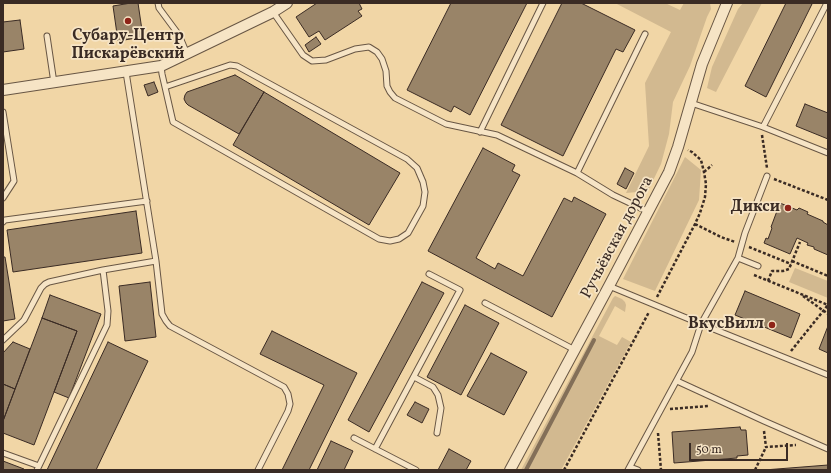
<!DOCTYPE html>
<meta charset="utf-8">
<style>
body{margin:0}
#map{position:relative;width:831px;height:473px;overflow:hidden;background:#f1d6a6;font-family:Vollkorn,serif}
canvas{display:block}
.frame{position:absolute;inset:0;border:4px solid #3a2b24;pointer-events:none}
.scale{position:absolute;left:689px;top:443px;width:99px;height:18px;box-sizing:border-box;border:2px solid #3a2b24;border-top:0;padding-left:5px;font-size:12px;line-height:14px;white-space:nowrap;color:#3a2b24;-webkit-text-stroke:3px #f6e4c5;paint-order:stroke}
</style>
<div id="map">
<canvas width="831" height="473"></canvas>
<div class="frame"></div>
<div class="scale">50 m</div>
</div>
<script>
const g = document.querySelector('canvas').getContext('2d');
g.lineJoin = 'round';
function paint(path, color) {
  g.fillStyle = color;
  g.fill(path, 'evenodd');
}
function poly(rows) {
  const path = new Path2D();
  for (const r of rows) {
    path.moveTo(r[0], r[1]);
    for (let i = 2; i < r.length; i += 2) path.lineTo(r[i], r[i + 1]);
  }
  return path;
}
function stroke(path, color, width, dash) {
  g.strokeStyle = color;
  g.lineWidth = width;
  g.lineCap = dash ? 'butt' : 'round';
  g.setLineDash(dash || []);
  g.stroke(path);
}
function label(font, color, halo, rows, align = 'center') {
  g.font = font + ' Vollkorn,serif';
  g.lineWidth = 3.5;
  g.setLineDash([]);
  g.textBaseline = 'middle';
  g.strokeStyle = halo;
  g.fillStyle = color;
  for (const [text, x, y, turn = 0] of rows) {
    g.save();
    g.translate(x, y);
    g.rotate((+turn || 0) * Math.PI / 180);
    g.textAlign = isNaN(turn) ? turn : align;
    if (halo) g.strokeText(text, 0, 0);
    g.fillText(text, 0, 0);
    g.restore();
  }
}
paint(poly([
 [615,3,665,3,680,10,684,3,710,3,711,9,707,17,690,66,673,102,669,134,661,164,648,191,626,193,649,146,645,83,671,32],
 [743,3,762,3,716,92,707,88,712,67,738,9],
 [685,157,701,170,699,200,655,291,623,279],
 [795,268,828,281,828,298,789,282],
 [615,296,622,299,625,302,626,305,625,312,615,306,599,336,617,345,622,337,631,342,561,470,521,470,613,298]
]), '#d2b990');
stroke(poly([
 [526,470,594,340]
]), '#836f58', 4);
const building = poly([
 [131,3,138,3,143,37,118,41,113,6,131,3],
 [317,3,359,3,362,9,358,11,362,16,325,40,319,31,309,37,296,17,317,3],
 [451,3,527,3,470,115,454,106,451,112,407,90,451,3],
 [562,3,581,3,635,30,623,52,616,49,563,156,501,125,562,3],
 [786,3,809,3,812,4,766,97,745,86,786,3],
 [20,20,24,49,3,52,3,22,20,20],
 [316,37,321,44,309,52,305,45,316,37],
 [235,75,264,92,239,134,188,105,186,103,184,99,185,95,187,92,235,75],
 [154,82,158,92,148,96,144,85,154,82],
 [264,92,400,173,369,225,233,145,264,92],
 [805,104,828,113,828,139,796,126,805,104],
 [483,148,515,165,512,171,520,175,476,258,495,269,498,263,523,276,564,198,572,202,574,197,606,214,552,317,428,251,483,148],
 [625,168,634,173,626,189,617,184,625,168],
 [780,203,797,210,799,208,808,212,807,214,823,221,823,222,828,225,828,255,814,249,814,247,807,245,808,243,797,238,790,254,764,243,766,238,768,239,772,228,771,227,780,203],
 [136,211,142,253,13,272,7,230,136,211],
 [3,257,5,257,15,319,3,321,3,257],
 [150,282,156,337,125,341,119,286,150,282],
 [422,282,444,293,369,432,348,420,422,282],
 [745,291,800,314,791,338,735,315,745,291],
 [50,295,101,314,69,398,54,392,77,331,42,318,50,295],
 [465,305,499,323,461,395,427,377,465,305],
 [42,318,77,331,34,445,3,433,3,421,42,318],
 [828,326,828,353,819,349,828,326],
 [272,331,357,373,309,470,282,470,324,385,260,354,272,331],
 [13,342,30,349,15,389,3,384,3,353,13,342],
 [108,342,148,361,96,470,47,470,108,342],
 [491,353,527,372,504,415,467,396,491,353],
 [3,384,15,389,3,421,3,384],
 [415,402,429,409,422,423,407,415,415,402],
 [740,427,741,430,746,430,748,455,737,456,737,458,674,463,672,432,740,427],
 [331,441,353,451,344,470,317,470,331,441],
 [449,449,471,461,466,470,438,470,449,449],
 [3,461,24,469,24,470,3,470,3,461],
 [828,465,828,470,764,470,828,465]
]);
paint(building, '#998468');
stroke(building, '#3a2b24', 1);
const lane = poly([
 [158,3,159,8,179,35,187,54],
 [273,12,303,55,312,61,326,60,355,49,369,47,377,52,382,59,386,71,387,86,390,92,395,98,446,124,497,135,577,173,613,195,649,212],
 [47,36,54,83],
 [161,66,162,74,165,87,173,122,379,239,390,241,399,239,408,233,423,206,425,192,423,182,417,168,407,159,237,66,230,65,165,87],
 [126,72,156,261,162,314,166,321,170,326,284,387,288,394,290,404,288,411,258,470],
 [691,103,763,127,828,153],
 [3,112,14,181,3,198],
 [763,127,827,3],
 [480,132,543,3],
 [577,173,645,34],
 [3,222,5,220,147,201],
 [738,258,758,266],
 [609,286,701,324,738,258,745,233,767,176],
 [485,303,575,350],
 [3,340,24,320,41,288,45,284,49,282,103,270,156,261],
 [414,377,433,387,438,395,441,408,437,433],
 [677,381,764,421,828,449],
 [354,438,416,470],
 [375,449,460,290,429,274],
 [3,453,39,466],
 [630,467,638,470],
 [37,470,107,325,108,311,103,270],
 [628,470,692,352,701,324,828,375]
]);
const street = poly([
 [3,90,161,66,273,12,287,3],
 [510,470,609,286,669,172,678,147,702,64,727,3]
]);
stroke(lane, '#685644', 7);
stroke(street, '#685644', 12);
stroke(poly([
 [762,135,767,168],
 [704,172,712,165],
 [774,179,828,200],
 [695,224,721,237,735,242],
 [749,247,791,264],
 [792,261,828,276],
 [754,275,828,305],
 [768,281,772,271,783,271,789,269,800,242],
 [803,296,828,314],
 [657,297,695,224,700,213,705,197,706,184,704,172,701,160,692,152,688,150],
 [791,351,828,305],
 [670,409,709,406],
 [764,431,766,447,796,445],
 [658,433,661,470],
 [564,470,649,312],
 [755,470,766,447]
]), '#3a2b24', 2.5, [3, 2]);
stroke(lane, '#f6e4c5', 5);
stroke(street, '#f6e4c5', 10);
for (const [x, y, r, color] of [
 [128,21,4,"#8f2418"],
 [788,208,4,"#8f2418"],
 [772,325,4,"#8f2418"]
]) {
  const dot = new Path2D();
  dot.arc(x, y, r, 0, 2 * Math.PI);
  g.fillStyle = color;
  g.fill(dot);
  stroke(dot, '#f6e4c5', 1.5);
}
label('bold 16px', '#3a2b24', '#f6e4c5', [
 ["Субару-Центр",128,37,"center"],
 ["Пискарёвский",128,55,"center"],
 ["Дикси",780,208],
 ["ВкусВилл",764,325]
], 'right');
label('16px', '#3a2b24', '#f6e4c5', [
 ["Ручьёвская дорога",618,238,-62]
]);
</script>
